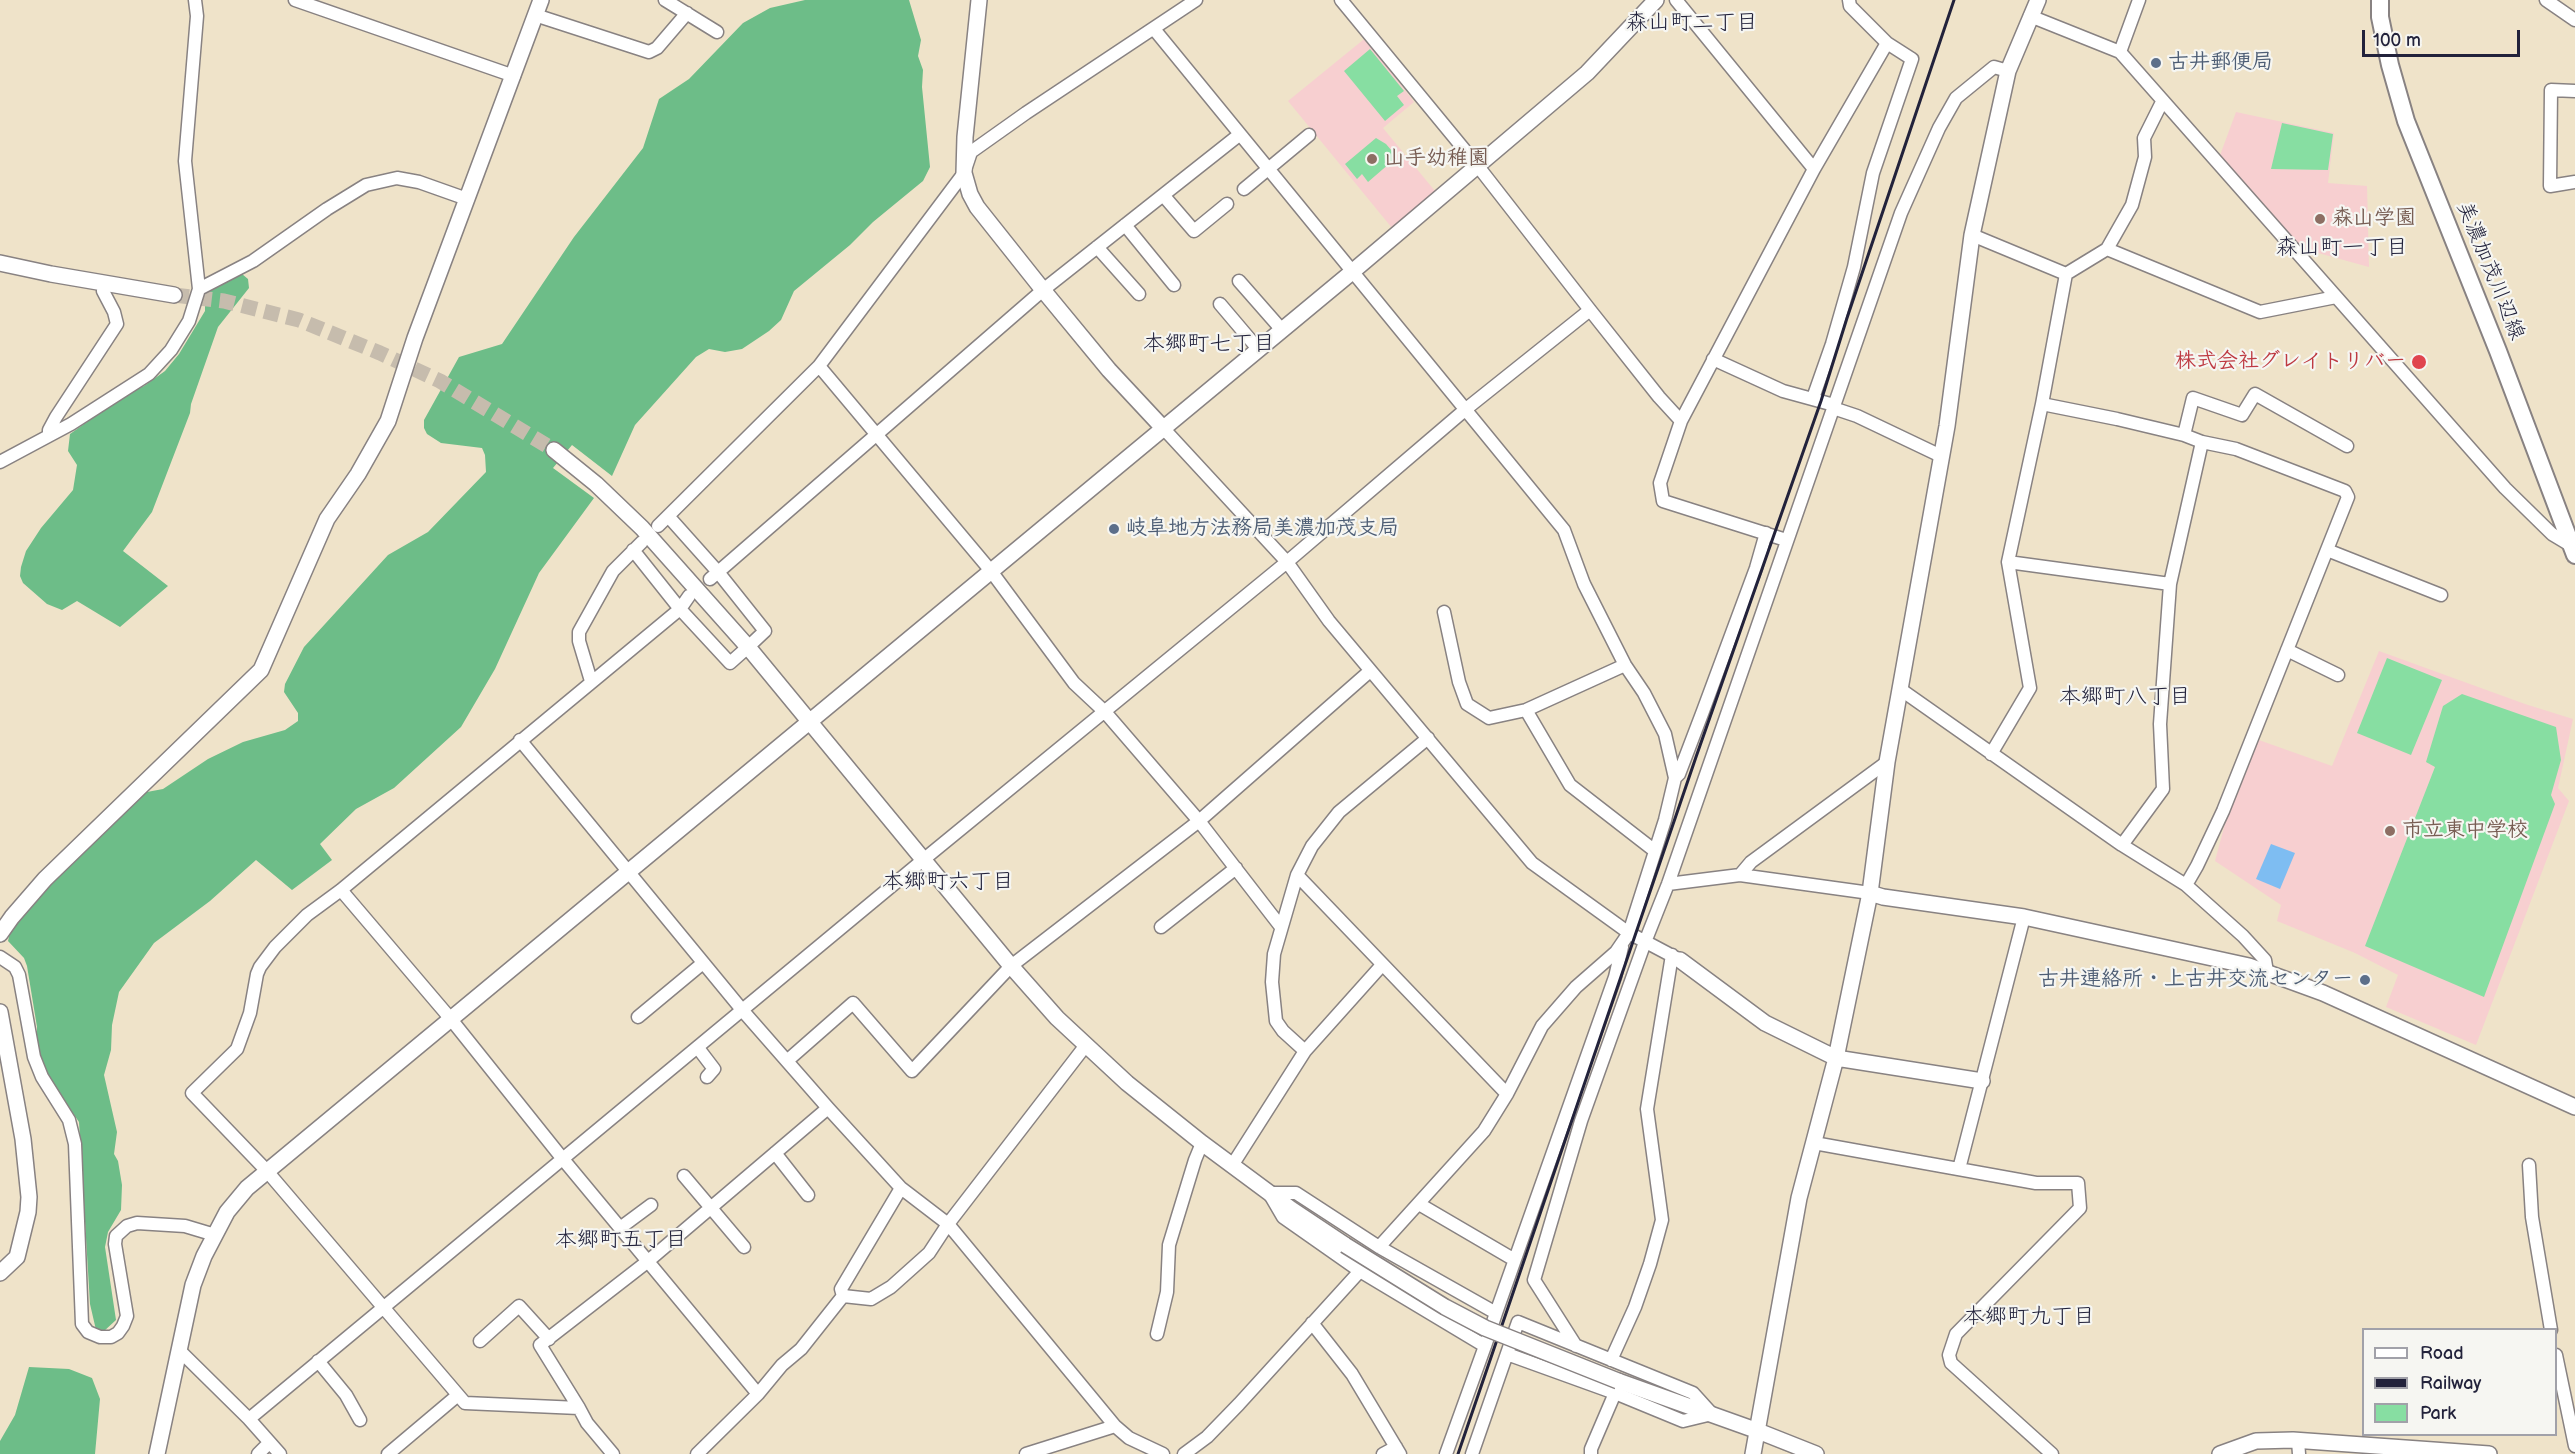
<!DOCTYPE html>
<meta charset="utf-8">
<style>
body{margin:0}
#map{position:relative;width:2575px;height:1454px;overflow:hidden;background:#efe3c9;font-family:"Balsamiq Sans",sans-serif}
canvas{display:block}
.legend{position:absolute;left:2362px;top:1328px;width:195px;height:108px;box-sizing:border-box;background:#f6f6f2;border:2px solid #a1a1a9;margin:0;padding:8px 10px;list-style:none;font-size:18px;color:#22223b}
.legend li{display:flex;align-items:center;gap:12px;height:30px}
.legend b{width:30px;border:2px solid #a1a1a9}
.scale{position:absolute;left:2362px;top:30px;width:158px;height:27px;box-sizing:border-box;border:3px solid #22223b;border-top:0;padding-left:8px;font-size:18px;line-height:21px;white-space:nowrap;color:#22223b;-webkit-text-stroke:4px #f6f6f2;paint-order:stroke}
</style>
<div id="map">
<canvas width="2575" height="1454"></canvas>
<ul class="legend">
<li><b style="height:8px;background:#fff"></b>Road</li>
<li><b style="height:8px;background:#22223b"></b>Railway</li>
<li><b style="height:16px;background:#87dea2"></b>Park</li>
</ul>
<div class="scale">100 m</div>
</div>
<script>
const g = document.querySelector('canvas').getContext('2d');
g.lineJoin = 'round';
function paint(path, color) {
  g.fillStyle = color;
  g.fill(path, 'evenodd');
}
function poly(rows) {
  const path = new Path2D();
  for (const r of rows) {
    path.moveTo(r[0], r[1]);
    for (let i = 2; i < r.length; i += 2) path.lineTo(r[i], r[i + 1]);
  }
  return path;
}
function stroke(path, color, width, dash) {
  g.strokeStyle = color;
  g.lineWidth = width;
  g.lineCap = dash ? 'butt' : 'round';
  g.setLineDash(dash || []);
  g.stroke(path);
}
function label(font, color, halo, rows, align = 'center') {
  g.font = font + ' "Balsamiq Sans","Klee One",sans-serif';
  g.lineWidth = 4.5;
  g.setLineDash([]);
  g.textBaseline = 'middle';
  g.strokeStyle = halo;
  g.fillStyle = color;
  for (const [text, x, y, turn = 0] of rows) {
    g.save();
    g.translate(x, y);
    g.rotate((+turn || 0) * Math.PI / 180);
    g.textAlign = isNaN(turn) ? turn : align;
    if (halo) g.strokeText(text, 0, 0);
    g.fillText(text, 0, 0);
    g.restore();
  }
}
paint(poly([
 [1366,39,1414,102,1383,128,1435,191,1392,228,1288,101,1363,40],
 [2236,112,2334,133,2328,183,2367,186,2369,267,2311,251,2307,259,2219,158],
 [2379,651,2525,704,2573,719,2558,788,2569,801,2476,1045,2386,1007,2398,975,2355,953,2277,921,2281,905,2215,861,2231,801,2256,739,2332,766]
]), '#f7cfd0');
paint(poly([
 [1370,49,1404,91,1397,96,1404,105,1385,121,1344,71],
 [2282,123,2333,134,2328,170,2271,169],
 [1376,138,1386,144,1397,157,1368,182,1362,174,1357,179,1345,164],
 [2387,658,2442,680,2411,755,2357,733],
 [2462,694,2556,727,2561,760,2551,795,2555,804,2484,997,2365,946,2435,767,2426,762,2443,706]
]), '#87dea2');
paint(poly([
 [805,0,909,0,921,40,918,56,923,70,922,87,930,167,923,181,873,222,850,245,794,291,781,320,769,331,742,349,725,352,709,349,696,357,635,425,612,476,572,445,553,468,594,498,539,573,495,669,461,727,394,788,356,809,320,844,332,860,292,890,256,860,210,901,154,943,119,992,112,1025,111,1050,104,1075,117,1132,114,1154,118,1161,122,1185,121,1210,108,1232,105,1247,116,1320,103,1332,96,1330,90,1304,79,1122,42,1068,37,1052,37,1027,27,966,24,958,8,941,10,932,22,910,140,790,147,792,163,789,208,759,243,742,285,730,298,721,298,713,284,692,285,684,304,647,388,555,428,532,486,472,485,455,482,448,441,443,427,434,424,428,424,420,459,357,502,344,574,237,643,148,659,99,689,79,743,23,770,8],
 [242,274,248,279,249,288,218,327,191,404,190,413,152,512,123,551,168,586,120,627,77,601,62,610,47,604,23,583,20,576,21,567,26,551,41,528,73,490,77,465,68,451,70,434,128,393,144,386,165,371,179,354,205,311,205,294],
 [29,1367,69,1369,92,1378,100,1399,95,1454,0,1454,0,1441,15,1415]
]), '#6dbd88');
paint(poly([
 [2271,844,2295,853,2280,889,2256,879]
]), '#7ebdf2');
stroke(poly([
 [174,295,224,301,299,320,380,353,440,381,554,450]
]), '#c6bcad', 15, [15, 8]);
const minor = poly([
 [295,0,514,76],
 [665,0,717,32],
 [1341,0,1477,165,1590,310,1659,397,1681,421],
 [1676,0,1814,169],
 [2546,0,2575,20],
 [535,15,649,52,657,48,687,13],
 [2030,16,2120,52,2505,488,2552,534,2572,546],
 [1154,29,1564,530,1584,584,1625,665,1644,693,1665,734,1675,778,1665,820,1629,933,1616,952,1576,987,1542,1026,1507,1094,1484,1131,1379,1247],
 [2120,52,2139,0],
 [2575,91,2551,90,2550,186,2575,182],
 [1244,189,1309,135],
 [1163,195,1194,231,1227,204],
 [1125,225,1174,285],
 [1972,235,2066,274],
 [1097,247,1139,294],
 [2107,249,2260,312,2336,297],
 [1239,281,1282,330],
 [199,289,253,261,327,209,366,185,397,178,419,182,467,199],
 [1220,304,1259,350],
 [1713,359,1783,391,1834,405],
 [819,366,991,571,1074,683,1105,712,1199,821,1281,927],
 [1813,398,1832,344,1854,267,1873,173,1912,59,1887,43],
 [2042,404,2117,419,2184,435,2202,442,2236,449,2345,491,2348,497,2223,811,2197,866,2186,885],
 [1833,408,1857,416,1941,456],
 [1164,429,1287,562,1329,621,1532,863,1629,933,1680,960],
 [49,434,49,430,56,417,117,324,114,312,103,291,105,284],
 [2184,435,2193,398,2242,415,2255,394,2347,446],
 [0,462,71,424,149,374,171,350,189,321,199,289,185,161,197,16,195,0],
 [658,526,819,366,964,173,971,152,1026,113,1196,0],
 [1786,540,1663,501,1660,483,1681,421,1814,169,1887,43,1850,6,1849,0],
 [633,550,680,609,730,663,748,647,765,631,718,572,668,516],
 [2327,550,2441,595],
 [2008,562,2170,584,2202,442],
 [710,579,1043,290,1239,135],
 [1444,612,1459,682,1467,704,1489,718,1526,710,1625,665],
 [2287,650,2338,675],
 [591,681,579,641,579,632,613,571,642,542],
 [1900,689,2122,845,2186,885,2243,936,2265,960,2267,972],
 [1526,710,1570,785,1655,851],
 [520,740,743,1011,828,1108,901,1188,948,1224,1115,1426,1129,1438,1163,1454],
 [1991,754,2030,688,2008,562,2042,404,2066,274,2107,249,2132,205,2145,157,2144,138,2162,102],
 [1675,778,1679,774,1703,711,1756,568,1766,533],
 [2122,845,2163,789,2160,724,2170,584],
 [1297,875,1507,1094],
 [1740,875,1751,862,1887,762],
 [1668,884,1740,875,1870,893],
 [341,890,450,1018,562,1158,758,1394],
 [1161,927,1236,868],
 [0,957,15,967,19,975,34,1057,42,1077,69,1120,75,1144,82,1324,88,1332,100,1337,111,1337,118,1333,123,1326,127,1316,115,1244,116,1236,127,1226,137,1223,185,1226,215,1235],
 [638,1017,703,963],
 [698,1048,714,1069,707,1077],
 [1305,1051,1283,1031,1276,1021,1272,982,1274,954,1297,875,1312,846,1339,812,1428,738],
 [788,1060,853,1003,912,1071,1011,966,1199,821,1370,671],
 [1814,1143,2036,1183,2078,1183,2080,1208,1956,1334,1949,1355,1951,1363,2052,1454],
 [775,1153,808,1195],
 [1233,1164,1305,1051,1382,965],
 [2529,1165,2532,1217,2551,1330],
 [1959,1169,2024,917],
 [684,1176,744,1247],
 [1269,1193,1296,1193,1379,1247,1496,1313,1485,1346,1360,1271,1283,1217,1269,1193],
 [1419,1204,1513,1259],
 [620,1228,651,1205],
 [843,1296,841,1289,901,1188],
 [1496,1313,1615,977,1622,947],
 [1312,1323,1352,1374,1400,1454],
 [1157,1334,1167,1292,1169,1245,1195,1160,1202,1143],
 [480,1341,519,1306,549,1339],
 [1576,1346,1534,1280,1581,1121,1645,942,1668,884,1901,213,1939,128,1956,98,1994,67,2008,71],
 [179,1350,249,1419,280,1454],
 [2556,1355,2575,1446],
 [1611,1360,1635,1307,1650,1264,1662,1220,1647,1109,1672,955],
 [318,1361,346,1395,360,1420],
 [579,1408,540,1345,647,1262,828,1108],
 [249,1419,923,860,1287,562,1466,409,1590,310],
 [2298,1441,2299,1454],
 [258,1454,269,1443],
 [388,1454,458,1395],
 [613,1454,587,1423,579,1408,465,1403,266,1170,192,1093,237,1049,250,1013,257,974,260,967,275,947,307,915,341,890,680,609,689,596],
 [697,1454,758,1394,782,1365,801,1349,843,1296,871,1299,891,1287,929,1253,948,1224,1086,1045],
 [1026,1454,1115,1426],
 [1184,1454,1207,1437,1239,1404,1360,1271],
 [1383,1454,1396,1447],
 [1446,1454,1485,1346],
 [1472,1454,1518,1322,1693,1393,1712,1414,1683,1421,1615,1393,1507,1354],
 [1591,1454,1591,1449,1615,1393]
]);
const tertiary = poly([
 [979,0,965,137,964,173,970,194,977,207,1043,290,1109,370,1164,429],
 [0,263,51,274,174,295],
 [554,450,596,484,642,528,748,647,1011,966,1057,1018,1127,1083,1202,1143,1291,1209,1345,1245],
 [1870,893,1883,897,2024,917,2249,966,2323,993,2575,1107],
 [0,934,12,917,45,879,261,670,327,519,358,474,388,421,415,338,541,0],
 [1680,960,1765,1023,1836,1058,1982,1081],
 [0,1012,23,1139,29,1197,28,1212,17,1257,0,1273],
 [1618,1381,1758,1431,1816,1454],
 [157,1454,193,1285,204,1256,227,1212,247,1188,1352,272,1587,73,1656,0],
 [1753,1454,1799,1198,1836,1058,1870,893,1887,762,1947,426,1972,235,2008,71,2038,0],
 [2220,1454,2256,1441,2293,1440,2489,1454]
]);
const secondary = poly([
 [2380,0,2380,17,2390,65,2406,121,2498,351,2575,555]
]);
stroke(minor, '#888282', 15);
stroke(tertiary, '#888282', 18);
stroke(secondary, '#888282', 20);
stroke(minor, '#fff', 12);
stroke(tertiary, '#fff', 15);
stroke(secondary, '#fff', 16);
stroke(poly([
 [1458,1454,1696,757,1821,401,1847,318,1954,0]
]), '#22223b', 3);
const tertiaryBridge = poly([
 [1345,1245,1445,1307,1485,1328,1618,1381]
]);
stroke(tertiaryBridge, '#888282', 18, []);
stroke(tertiaryBridge, '#fff', 15);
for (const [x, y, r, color] of [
 [2156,63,6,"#5c6f8a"],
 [1372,159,6,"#8d6e63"],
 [2320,219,6,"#8d6e63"],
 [2419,362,8,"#e0444e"],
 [1114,529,6,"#5c6f8a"],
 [2390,831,6,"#8d6e63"],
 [2365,980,6,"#5c6f8a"]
]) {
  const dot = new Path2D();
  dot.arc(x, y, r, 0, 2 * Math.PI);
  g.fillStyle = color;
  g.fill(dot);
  stroke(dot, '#f6f6f2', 2);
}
label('bold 21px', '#4e5e75', '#f6f6f2', [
 ["古井郵便局",2168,63],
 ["岐阜地方法務局美濃加茂支局",1126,529],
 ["古井連絡所・上古井交流センター",2353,980,"right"]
], 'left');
label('bold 21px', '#785e54', '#f6f6f2', [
 ["山手幼稚園",1384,159],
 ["森山学園",2332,219],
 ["市立東中学校",2402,831]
], 'left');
label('21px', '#22223b', '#f6f6f2', [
 ["美濃加茂川辺線",2490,271,68]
]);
label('bold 21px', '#be3a42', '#f6f6f2', [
 ["株式会社グレイトリバー",2406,362]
], 'right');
label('22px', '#22223b', '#f6f6f2', [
 ["森山町二丁目",1692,23],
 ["森山町一丁目",2342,248],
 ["本郷町七丁目",1209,344],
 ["本郷町八丁目",2125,697],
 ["本郷町六丁目",948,882],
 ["本郷町五丁目",621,1240],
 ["本郷町九丁目",2029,1317]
]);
</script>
